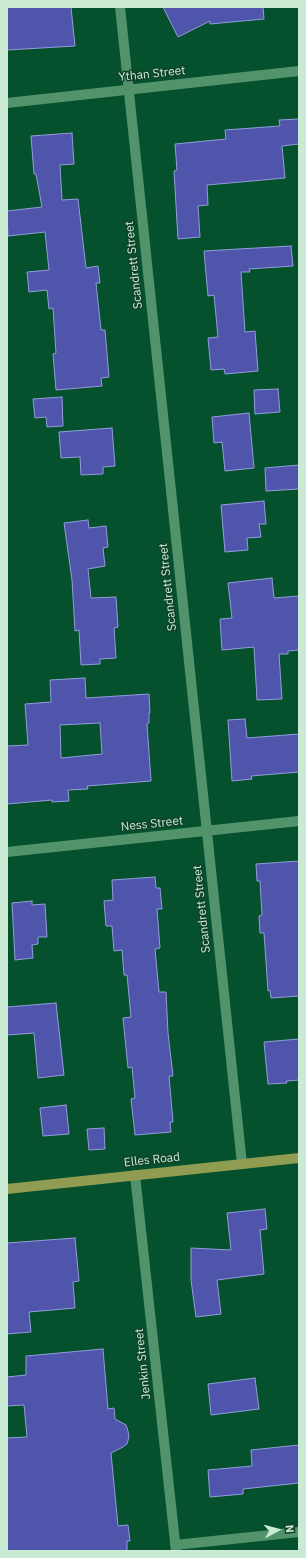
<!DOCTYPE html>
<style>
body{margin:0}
#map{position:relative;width:306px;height:1558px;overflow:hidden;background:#05512e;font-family:"IBM Plex Sans",sans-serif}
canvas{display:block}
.frame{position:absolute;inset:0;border:8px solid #caead4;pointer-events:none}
.north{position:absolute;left:258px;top:1510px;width:40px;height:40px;-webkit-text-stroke:3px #104329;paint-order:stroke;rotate:84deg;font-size:11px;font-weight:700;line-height:16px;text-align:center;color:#caead4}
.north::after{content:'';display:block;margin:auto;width:14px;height:18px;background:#caead4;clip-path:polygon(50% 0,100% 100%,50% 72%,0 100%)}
</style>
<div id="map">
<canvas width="306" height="1558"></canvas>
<div class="frame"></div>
<div class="north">N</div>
</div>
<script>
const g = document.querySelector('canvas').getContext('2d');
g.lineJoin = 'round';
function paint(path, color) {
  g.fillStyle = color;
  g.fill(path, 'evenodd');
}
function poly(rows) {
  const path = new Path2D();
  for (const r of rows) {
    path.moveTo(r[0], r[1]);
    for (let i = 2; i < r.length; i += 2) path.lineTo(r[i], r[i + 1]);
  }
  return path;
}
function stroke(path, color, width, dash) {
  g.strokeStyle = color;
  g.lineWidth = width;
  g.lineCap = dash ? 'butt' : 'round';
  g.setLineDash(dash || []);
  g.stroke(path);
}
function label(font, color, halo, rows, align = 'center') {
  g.font = font + ' "IBM Plex Sans",sans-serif';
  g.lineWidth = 3;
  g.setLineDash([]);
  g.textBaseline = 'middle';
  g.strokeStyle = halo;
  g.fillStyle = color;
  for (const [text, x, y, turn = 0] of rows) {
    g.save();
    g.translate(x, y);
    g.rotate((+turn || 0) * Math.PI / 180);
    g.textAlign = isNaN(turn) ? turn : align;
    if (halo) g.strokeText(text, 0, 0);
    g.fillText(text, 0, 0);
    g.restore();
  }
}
const building = poly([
 [7,7,71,7,75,46,7,50,7,7],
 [163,7,263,7,264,19,210,24,210,21,178,37,163,7],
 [299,119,299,144,282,146,285,178,207,185,208,205,198,206,200,237,178,239,174,171,177,170,175,144,226,139,225,130,280,126,279,120,299,119],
 [72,133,74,164,60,165,62,200,78,199,86,268,98,266,100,283,96,283,101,330,105,330,109,377,101,378,102,386,56,390,53,354,56,353,53,308,49,309,47,290,29,292,27,272,49,270,45,232,8,236,7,211,42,207,36,174,34,174,31,136,72,133],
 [291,246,293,266,249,269,250,272,241,272,245,332,255,331,258,371,225,374,224,369,211,370,208,338,218,337,214,295,208,296,204,251,291,246],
 [278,389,280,412,255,414,254,390,278,389],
 [62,397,63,426,47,427,46,417,35,418,33,399,62,397],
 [249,413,254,468,225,471,222,442,214,443,212,417,249,413],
 [112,428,115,466,103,467,103,474,81,475,80,457,61,458,59,432,112,428],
 [299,465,299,489,266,491,265,468,299,465],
 [264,501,266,524,259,524,261,537,247,538,248,550,225,552,221,505,264,501],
 [88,520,89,528,106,526,108,547,103,548,105,566,88,569,91,598,116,597,118,627,114,628,116,658,100,659,100,664,81,665,79,630,75,631,72,580,64,523,88,520],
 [272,578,274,598,299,596,299,650,288,651,288,654,279,654,282,699,257,700,254,647,222,650,220,619,232,618,228,583,272,578],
 [85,678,86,698,149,694,150,713,149,713,149,723,147,724,151,781,87,786,88,789,68,790,69,801,52,802,52,800,7,804,7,746,28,745,25,704,51,702,50,680,85,678],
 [100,723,102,754,61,758,60,725,100,723],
 [245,719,247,738,299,734,299,772,251,776,252,779,232,781,228,720,245,719],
 [299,861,299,996,271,998,270,990,268,991,264,933,260,933,259,916,262,915,260,881,257,881,256,864,299,861],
 [155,877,156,888,160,888,162,909,157,909,160,948,155,949,159,992,166,992,168,1033,173,1076,169,1076,173,1122,170,1122,171,1132,135,1135,131,1099,135,1098,132,1067,128,1068,123,1018,131,1017,127,975,124,975,122,950,114,951,112,926,106,926,104,901,113,900,112,880,155,877],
 [32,901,32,905,45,904,47,937,38,937,38,944,32,945,33,958,15,960,12,903,32,901],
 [56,1003,64,1075,38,1078,34,1033,7,1035,7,1007,56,1003],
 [299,1039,299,1080,286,1081,287,1083,268,1084,264,1042,299,1039],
 [66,1105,69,1134,43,1136,40,1108,66,1105],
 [104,1128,105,1149,89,1150,87,1129,104,1128],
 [265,1209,267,1229,260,1230,264,1274,217,1280,221,1314,196,1317,191,1280,191,1248,231,1250,227,1213,265,1209],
 [75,1238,79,1281,73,1282,75,1308,29,1312,31,1332,7,1334,7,1243,75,1238],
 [103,1349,108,1409,114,1408,115,1419,126,1425,128,1431,129,1437,127,1444,123,1447,111,1453,118,1526,128,1525,130,1541,127,1541,127,1551,7,1551,7,1438,27,1437,24,1405,7,1406,7,1377,26,1375,26,1356,103,1349],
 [255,1378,259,1409,211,1415,208,1384,255,1378],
 [299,1445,299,1483,243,1489,243,1494,210,1497,208,1470,252,1466,251,1450,299,1445]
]);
paint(building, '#4e55ab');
stroke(building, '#939dda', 1);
stroke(poly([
 [120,7,242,1164],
 [7,103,299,71],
 [7,852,299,821],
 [135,1175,176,1551],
 [175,1545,299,1532]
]), '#52936c', 10);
stroke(poly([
 [7,1189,299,1158]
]), '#8f9c51', 10);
label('12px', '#caead4', '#104329', [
 ["Ythan Street",152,74,-6],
 ["Scandrett Street",134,265,-96],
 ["Scandrett Street",168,587,-96],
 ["Ness Street",152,824,-6],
 ["Scandrett Street",202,909,-96],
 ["Elles Road",152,1160,-6],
 ["Jenkin Street",143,1364,-96]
]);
</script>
